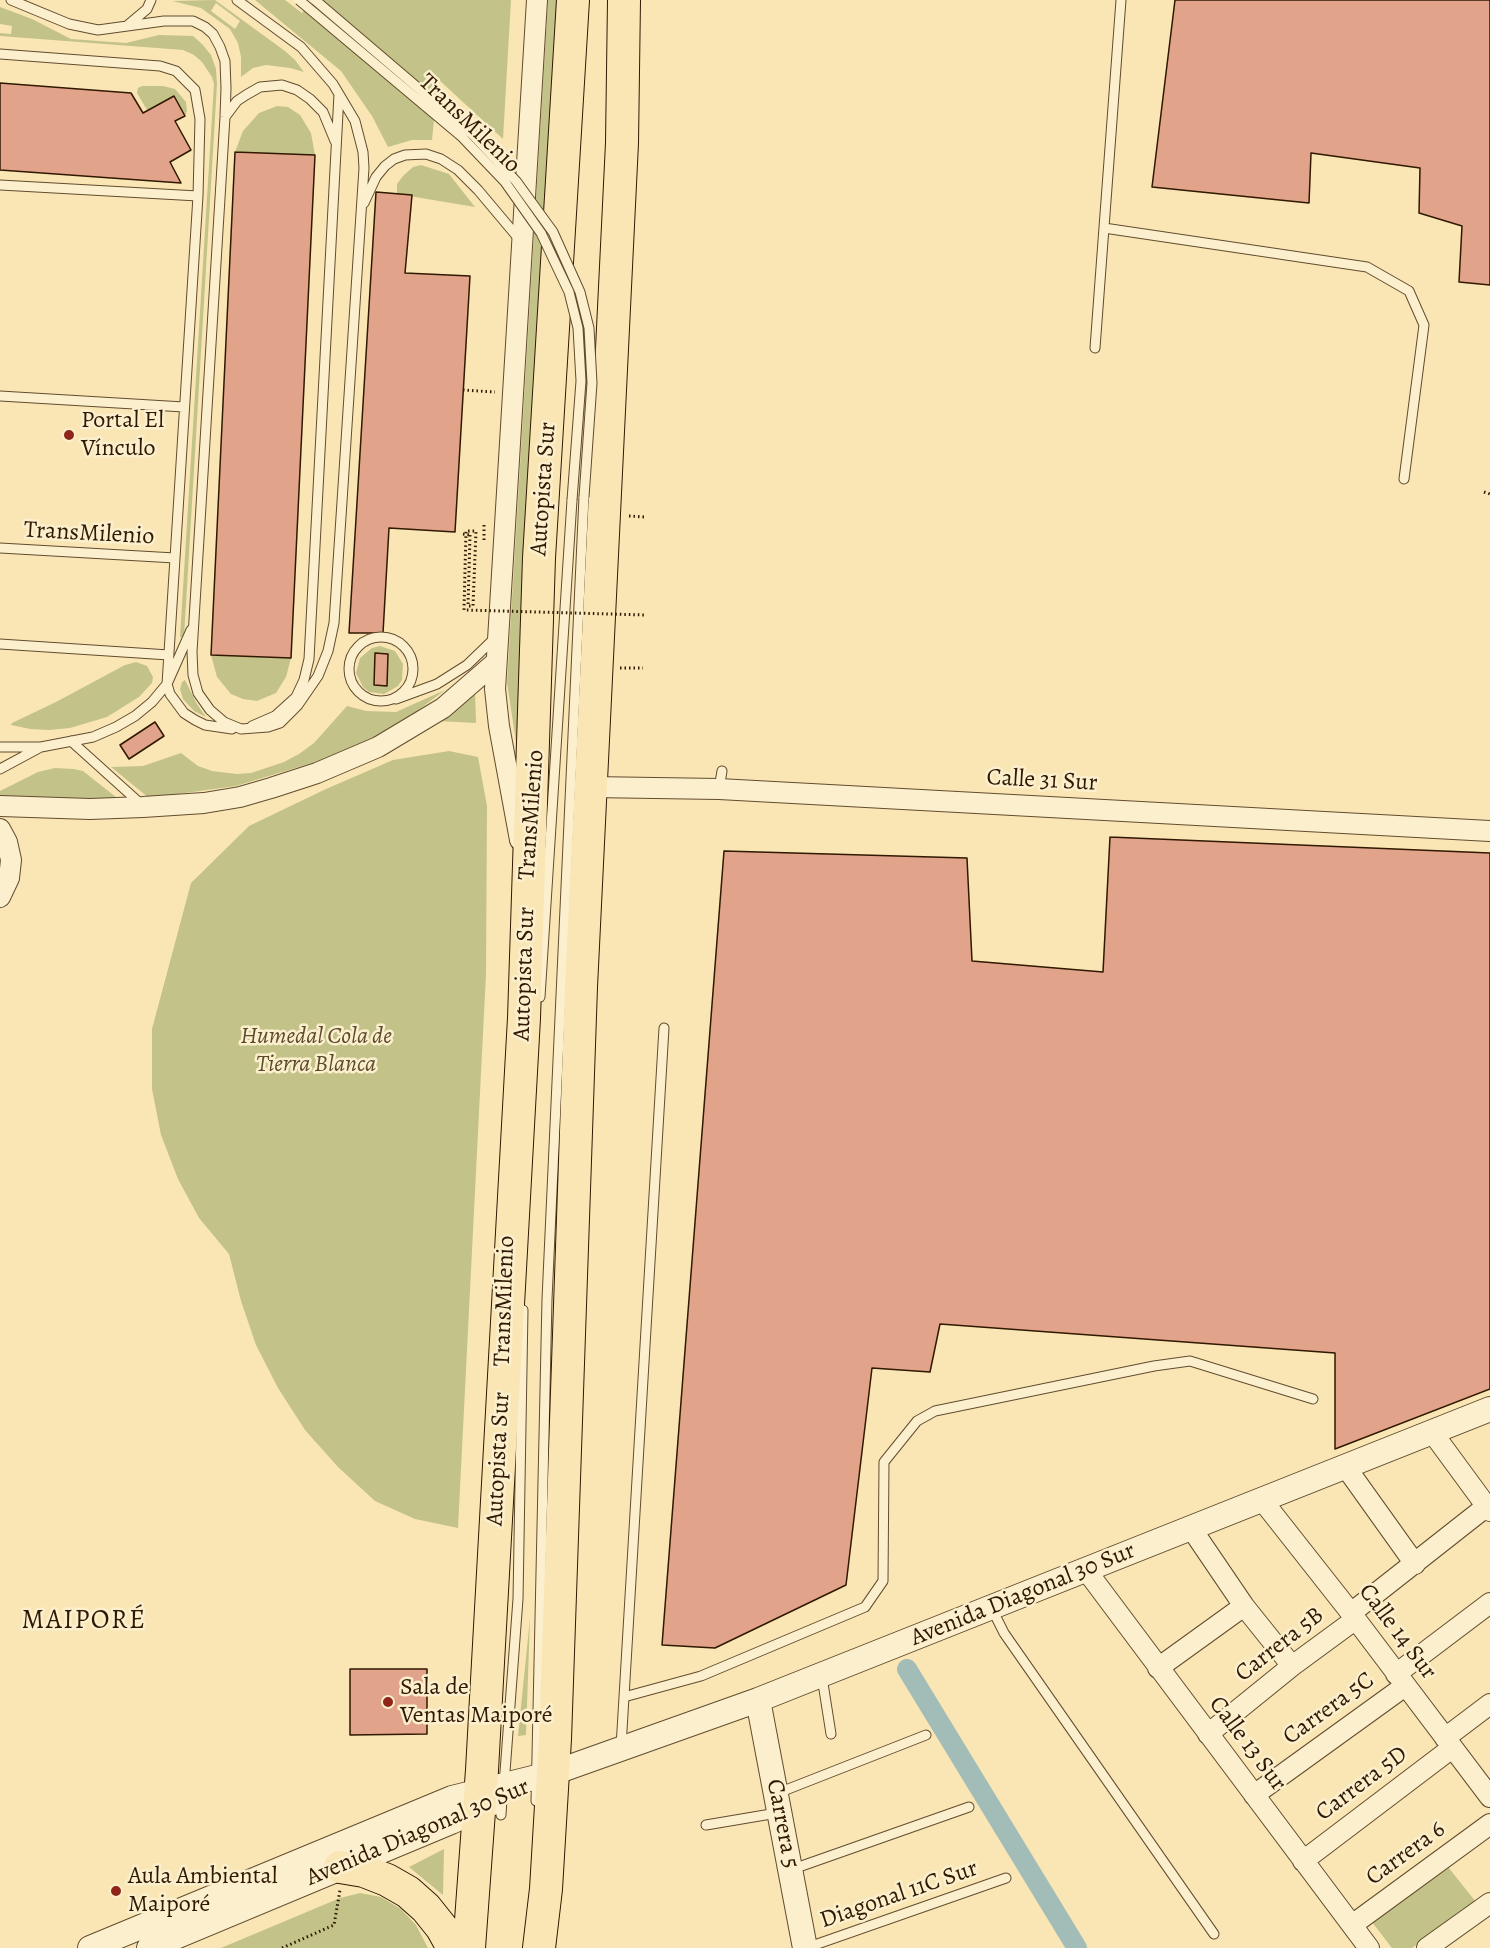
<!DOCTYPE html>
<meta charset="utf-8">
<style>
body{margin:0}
canvas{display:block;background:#f9e6b4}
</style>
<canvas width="1490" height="1948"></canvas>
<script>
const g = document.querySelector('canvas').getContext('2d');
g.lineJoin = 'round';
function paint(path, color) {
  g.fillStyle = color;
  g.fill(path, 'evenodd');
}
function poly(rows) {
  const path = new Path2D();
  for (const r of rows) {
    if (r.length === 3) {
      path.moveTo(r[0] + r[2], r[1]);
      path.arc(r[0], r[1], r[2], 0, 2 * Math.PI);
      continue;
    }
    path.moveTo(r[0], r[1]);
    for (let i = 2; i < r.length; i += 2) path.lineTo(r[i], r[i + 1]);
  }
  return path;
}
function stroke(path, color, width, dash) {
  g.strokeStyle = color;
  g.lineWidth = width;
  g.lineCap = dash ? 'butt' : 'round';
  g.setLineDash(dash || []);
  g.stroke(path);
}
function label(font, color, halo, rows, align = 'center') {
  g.font = font + ' Alegreya,serif';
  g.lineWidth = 5;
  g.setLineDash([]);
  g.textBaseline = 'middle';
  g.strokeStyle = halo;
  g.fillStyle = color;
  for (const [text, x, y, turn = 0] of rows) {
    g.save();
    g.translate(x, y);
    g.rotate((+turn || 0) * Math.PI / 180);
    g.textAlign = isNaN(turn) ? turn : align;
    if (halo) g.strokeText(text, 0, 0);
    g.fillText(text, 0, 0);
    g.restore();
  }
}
paint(poly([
 [215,0,285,51,295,60,304,72,290,68,266,65,253,68,241,77,241,57,238,43,230,29,201,8,172,1],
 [216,3,240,21,235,29,211,11],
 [255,0,285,0,302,13,313,0,511,0,503,139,438,79,432,140,412,140,388,147,372,116,341,71],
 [548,0,557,0,516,742,507,683],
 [0,7,32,19,71,39,126,43,159,35,193,36,203,45,211,55,216,69,217,84,184,637,180,637,214,84,212,77,202,62,194,55,183,50,0,36,0,33,11,34,12,26,0,24],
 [142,86,163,86,175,89,186,102,187,111,185,116,174,96,147,110,137,93,138,88],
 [277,106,288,107,300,115,311,133,315,155,235,152,243,131,259,113],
 [421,165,449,174,475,207,397,194,397,184,403,176,413,167],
 [380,646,395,651,403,664,402,680,398,686,384,694,369,692,363,687,356,673,360,658,372,648],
 [375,653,388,654,387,685,374,685],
 [211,655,250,657,291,658,286,677,276,693,257,701,243,699,231,694,217,677],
 [136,662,147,666,153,677,152,683,139,697,107,717,70,728,49,730,30,729,11,725,12,723,56,702,125,665],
 [185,680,197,704,206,717,194,711,183,699,180,689,182,682],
 [445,690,392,730,335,756,236,786,149,798,111,767,143,766,181,753,198,766,212,771,237,774,251,773,284,762,299,754,314,743,347,706,366,711,396,712],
 [475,691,476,723,438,721,459,708],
 [449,751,478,757,487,806,486,974,458,1528,415,1519,375,1501,338,1467,305,1430,278,1388,256,1345,241,1301,229,1254,199,1218,178,1179,161,1135,152,1089,152,1029,191,883,249,826,326,789,393,760],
 [55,768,74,769,83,771,121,801,0,798,0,791,38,772],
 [530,1618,526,1735,518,1736],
 [444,1849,443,1895,409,1867],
 [1448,1867,1476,1902,1412,1948,1392,1948,1372,1922],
 [360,1893,381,1897,401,1909,416,1925,428,1948,221,1948,340,1898]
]), '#c3c389');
stroke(poly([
 [907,1669,1077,1948]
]), '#a2bdb8', 20);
const building = poly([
 [1175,0,1490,0,1490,285,1459,282,1462,226,1419,213,1420,168,1311,153,1309,203,1152,187,1175,0],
 [0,83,131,93,143,113,174,96,185,116,175,121,191,150,170,162,181,183,0,170,0,83],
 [235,152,315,155,291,658,211,655,235,152],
 [376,192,412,195,405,273,470,276,455,532,389,528,383,633,349,633,376,192],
 [375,653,388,654,387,686,374,685,375,653],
 [155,722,164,736,129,759,120,745,155,722],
 [1110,837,1490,853,1490,1389,1335,1449,1335,1353,940,1324,930,1372,872,1368,846,1585,715,1648,662,1645,724,851,967,858,972,961,1103,972,1110,837],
 [350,1669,427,1669,427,1734,350,1735,350,1669]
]);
paint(building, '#e1a389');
stroke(building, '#301801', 1.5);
const service = poly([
 [11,0,69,24,98,30,164,21,193,21,205,27,213,34,220,47,225,61,226,88,225,117,192,652,193,675,198,693,210,710,224,722,241,729,268,727,280,723,298,705,318,676,328,651,334,623,364,168,363,152,355,121,333,84,301,47,237,0],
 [128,25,147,9,151,0],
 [0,54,160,66,176,71,195,90,200,119,198,196,167,684,152,702,135,716,116,727,93,737,41,747,0,747],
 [225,117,237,101,246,95,260,87,282,85,297,90,310,99,323,112,335,141],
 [0,185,198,196],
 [364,203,376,177,385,166,394,159,405,155,426,154,441,159,458,170,478,190,520,240],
 [1104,228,1367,267,1409,291,1424,325,1404,479],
 [1095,348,1121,0],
 [0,396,184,407],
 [0,548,175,558],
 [191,630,167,684,170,694,184,713,195,720,205,725,232,729],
 [381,669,32],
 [0,644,169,655],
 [396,699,437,684,467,665,495,638],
 [252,726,275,716,296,697,304,680,309,659,339,94],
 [71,741,142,805],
 [0,769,39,748],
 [719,789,722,771],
 [540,997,572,500],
 [991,1607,1004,1633,1214,1934],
 [822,1677,831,1734],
 [624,1697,701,1676,865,1607,883,1581,884,1462,917,1421,935,1411,1154,1366,1190,1361,1313,1399],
 [621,1747,664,1028],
 [504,1785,518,1599,523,1310],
 [778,1793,926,1735],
 [536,1801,547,1299,584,497],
 [501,1815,502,1799],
 [706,1825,777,1813],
 [793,1869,969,1807],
 [806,1948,1006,1878]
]);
const minor = poly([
 [591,787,719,789,1490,831],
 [0,806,90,809,143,807,204,803,240,797,271,788,317,773,378,747,443,708,496,662],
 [0,829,7,842,11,860,9,878,0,897],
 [520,840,499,726,495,689,537,0],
 [1432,1432,1490,1511],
 [1345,1466,1415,1564],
 [1262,1500,1351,1613,1490,1797],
 [1191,1528,1244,1606,1292,1666],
 [1086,1570,1369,1948],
 [1351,1613,1487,1506],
 [1158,1668,1244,1606],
 [1396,1674,1490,1603],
 [1208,1734,1292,1666,1356,1619],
 [1445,1738,1490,1704],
 [1254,1795,1405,1686],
 [1303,1861,1452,1748],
 [1352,1925,1490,1824],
 [1427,1948,1490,1903]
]);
const tertiary = poly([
 [758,1700,805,1948],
 [90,1948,452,1798,553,1773,758,1700,1490,1409],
 [149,1948,451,1822,492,1803]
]);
const trunk = poly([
 [340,1867,364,1871,387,1880,408,1892,426,1908,442,1928,453,1948],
 [469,1948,482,1770,524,1018,539,558,573,0],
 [539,1948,546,1889,555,1739,581,987,622,143,624,0]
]);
stroke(service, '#624c2e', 11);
stroke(minor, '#624c2e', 22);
stroke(tertiary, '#624c2e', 26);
stroke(trunk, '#301801', 34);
stroke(poly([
 [463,390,495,392],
 [1484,492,1490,494],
 [629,516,645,517],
 [463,534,470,535],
 [484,540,484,524],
 [620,668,643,668],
 [282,1948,334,1925,340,1890]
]), '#301801', 3, [1.5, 3]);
stroke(service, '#fbefce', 9);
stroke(minor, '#fbefce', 20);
stroke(tertiary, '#fbefce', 24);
stroke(trunk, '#f9e6b4', 32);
const serviceBridge = poly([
 [299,0,461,136,505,182,541,233,569,292,578,328,581,381,572,500],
 [315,0,472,134,516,181,553,232,580,292,589,328,592,383,584,497]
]);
stroke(serviceBridge, '#624c2e', 11, []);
stroke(poly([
 [470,535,468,606,473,606,476,531,466,531,464,610,644,615]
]), '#301801', 3, [1.5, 3]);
stroke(serviceBridge, '#fbefce', 9);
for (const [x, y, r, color] of [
 [69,435,6,"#8f2418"],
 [388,1702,6,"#8f2418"],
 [116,1891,6,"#8f2418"]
]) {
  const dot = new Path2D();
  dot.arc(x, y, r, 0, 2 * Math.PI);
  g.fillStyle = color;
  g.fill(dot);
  stroke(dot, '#fbefce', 2);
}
label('24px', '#301801', '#fbefce', [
 ["TransMilenio",469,124,44],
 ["Autopista Sur",544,489,-86],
 ["TransMilenio",89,534,3],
 ["Calle 31 Sur",1042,781,3],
 ["TransMilenio",532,815,-86],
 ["Autopista Sur",525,974,-88],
 ["TransMilenio",505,1301,-88],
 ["Autopista Sur",499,1459,-87],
 ["Avenida Diagonal 30 Sur",1023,1595,-22],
 ["Calle 14 Sur",1397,1632,53],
 ["Carrera 5B",1280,1645,-38],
 ["Carrera 5C",1329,1709,-36],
 ["Calle 13 Sur",1247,1744,53],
 ["Carrera 5D",1362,1784,-37],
 ["Carrera 5",782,1824,79],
 ["Avenida Diagonal 30 Sur",418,1833,-23],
 ["Carrera 6",1406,1854,-36],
 ["Diagonal 11C Sur",899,1895,-19]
]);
label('24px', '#301801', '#fbefce', [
 ["Portal El",81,421],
 ["Vínculo",81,449],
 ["Sala de",400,1688],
 ["Ventas Maiporé",400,1716],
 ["Aula Ambiental",128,1877],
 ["Maiporé",128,1905]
], 'left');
label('italic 24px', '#5c4b2a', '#fbefce', [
 ["Humedal Cola de",316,1037],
 ["Tierra Blanca",316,1065]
]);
g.letterSpacing = '1.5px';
label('27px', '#301801', '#fbefce', [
 ["MAIPORÉ",84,1621]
]);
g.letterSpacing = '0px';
</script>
